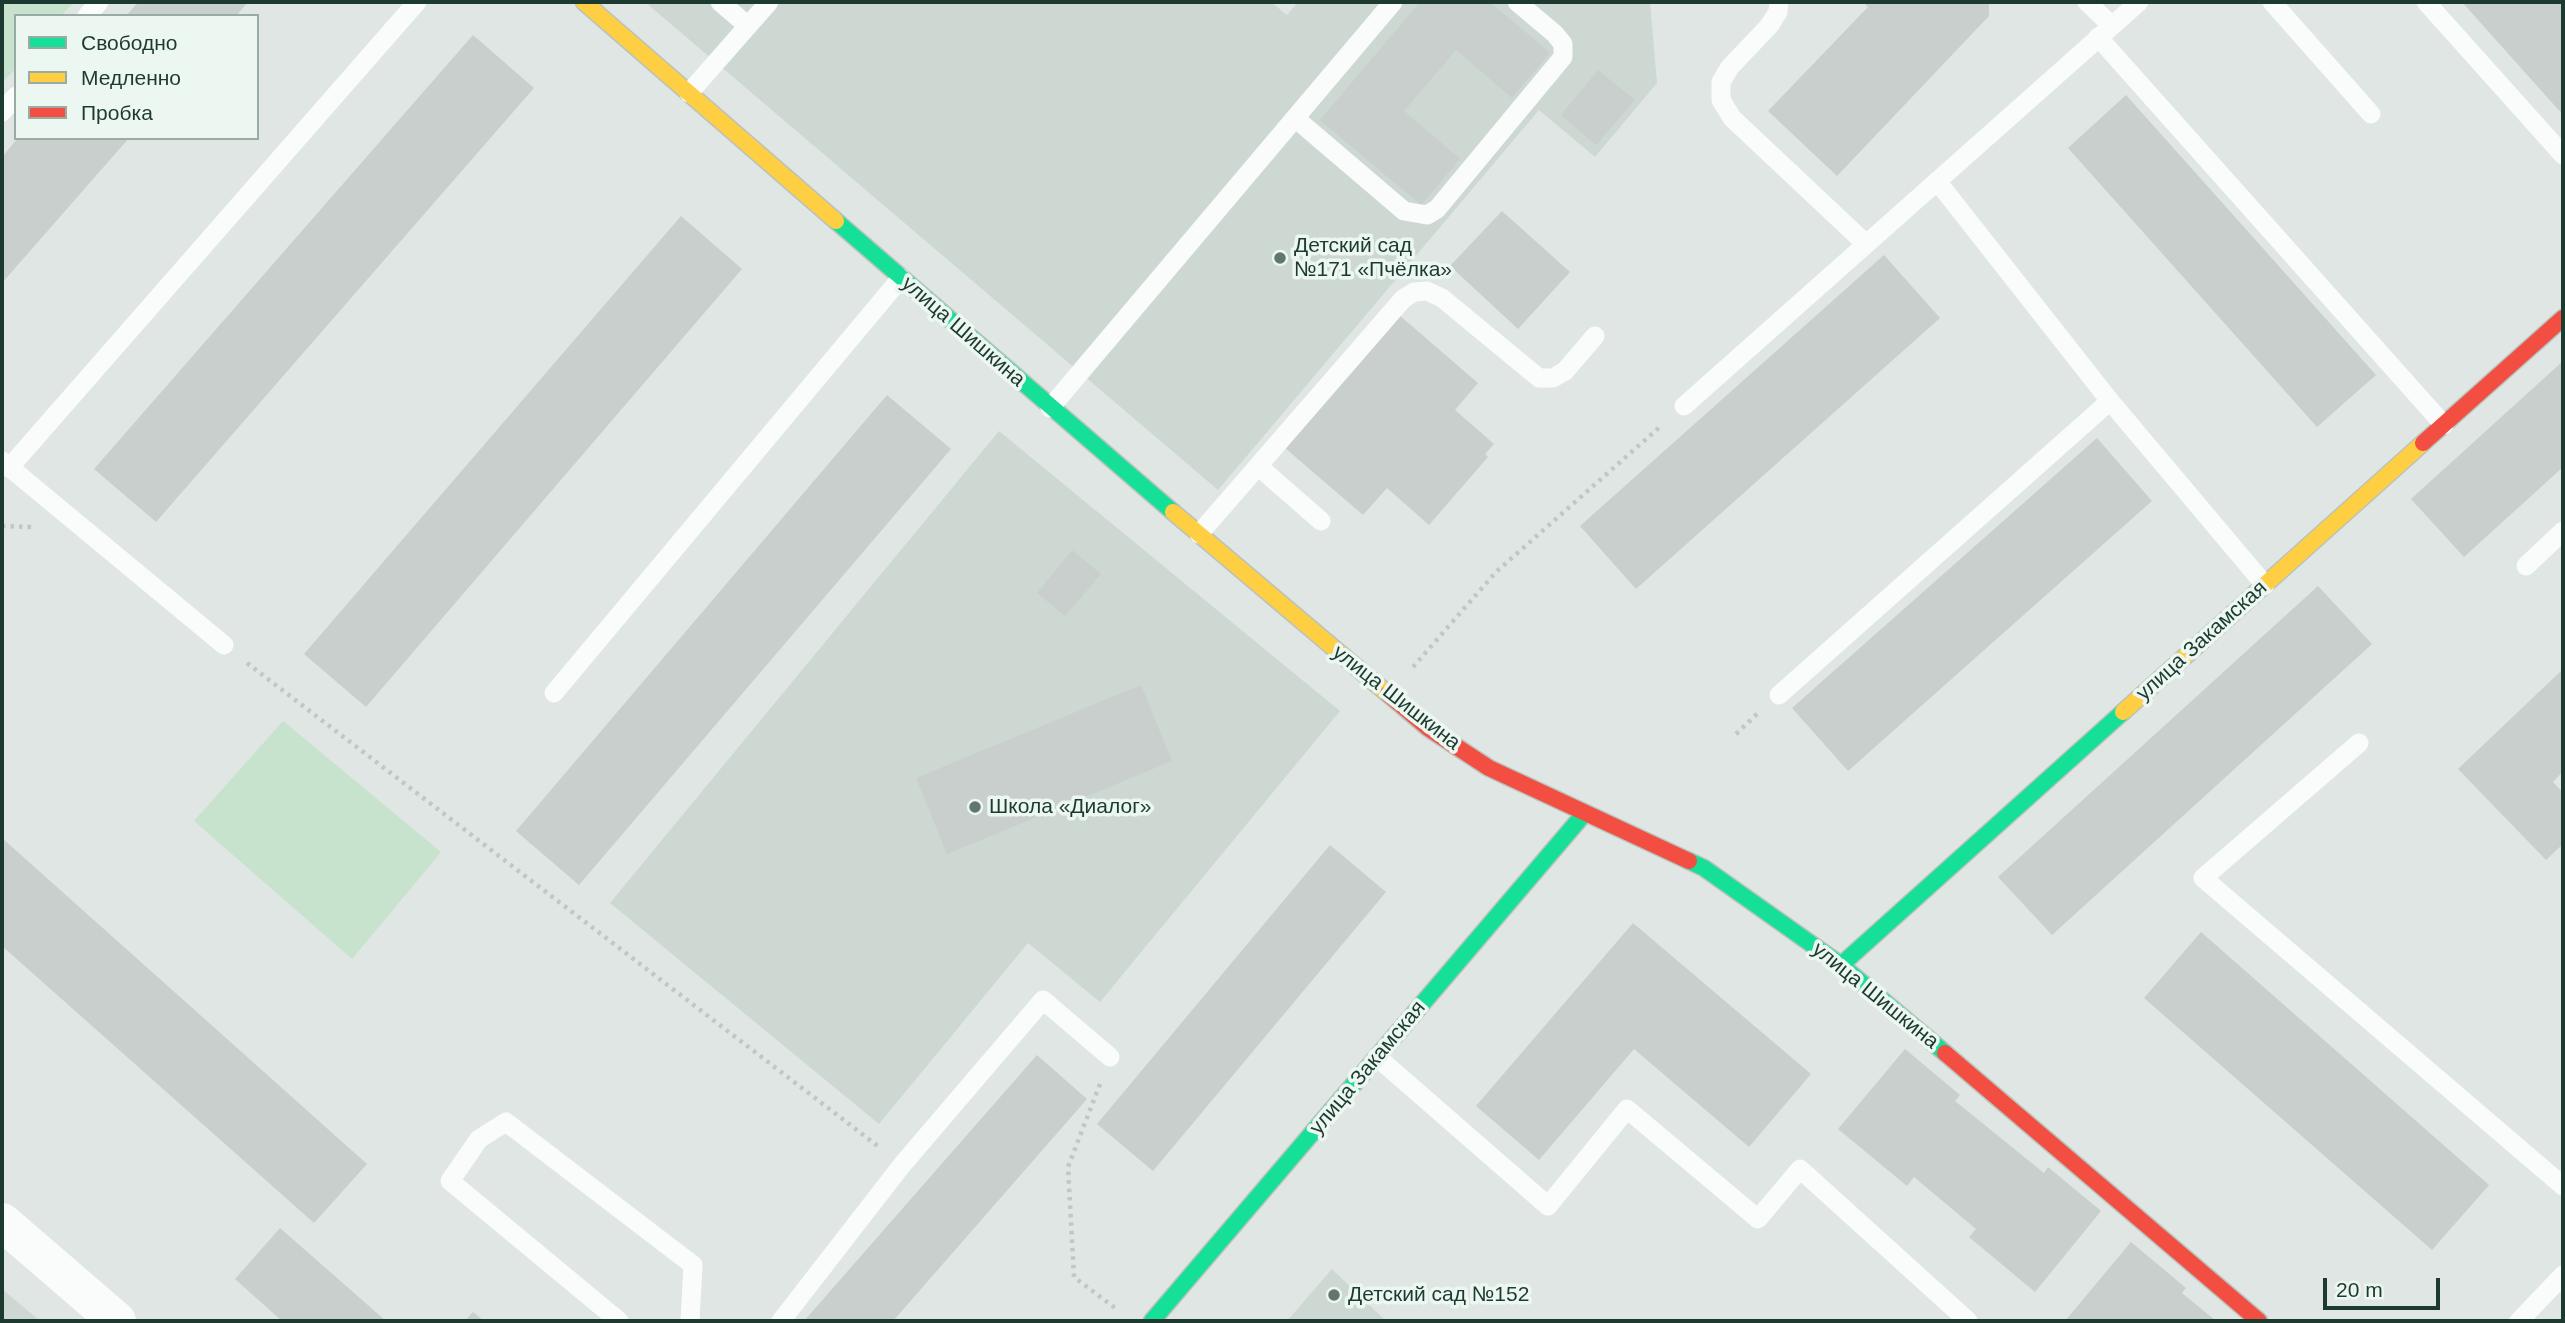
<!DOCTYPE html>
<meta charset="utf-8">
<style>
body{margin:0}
#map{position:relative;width:2565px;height:1323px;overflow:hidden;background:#e0e6e3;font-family:Arial,sans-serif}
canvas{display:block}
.frame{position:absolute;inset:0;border:4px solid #1d3a30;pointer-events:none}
.legend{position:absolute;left:14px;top:14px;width:245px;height:126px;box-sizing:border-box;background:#ecf7f1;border:2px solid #99aba4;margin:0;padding:9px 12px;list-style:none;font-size:21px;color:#1d3a30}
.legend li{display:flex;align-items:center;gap:14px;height:35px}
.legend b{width:35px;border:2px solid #99aba4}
.scale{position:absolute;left:2323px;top:1278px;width:117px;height:32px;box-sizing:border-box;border:4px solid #1d3a30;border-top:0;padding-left:9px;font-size:21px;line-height:24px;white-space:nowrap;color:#1d3a30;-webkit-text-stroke:5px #ecf7f1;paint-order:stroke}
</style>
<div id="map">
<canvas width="2565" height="1323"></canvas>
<div class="frame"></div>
<ul class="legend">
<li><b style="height:9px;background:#16e098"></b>Свободно</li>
<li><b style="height:9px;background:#ffcf43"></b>Медленно</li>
<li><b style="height:9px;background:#f24e42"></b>Пробка</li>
</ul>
<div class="scale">20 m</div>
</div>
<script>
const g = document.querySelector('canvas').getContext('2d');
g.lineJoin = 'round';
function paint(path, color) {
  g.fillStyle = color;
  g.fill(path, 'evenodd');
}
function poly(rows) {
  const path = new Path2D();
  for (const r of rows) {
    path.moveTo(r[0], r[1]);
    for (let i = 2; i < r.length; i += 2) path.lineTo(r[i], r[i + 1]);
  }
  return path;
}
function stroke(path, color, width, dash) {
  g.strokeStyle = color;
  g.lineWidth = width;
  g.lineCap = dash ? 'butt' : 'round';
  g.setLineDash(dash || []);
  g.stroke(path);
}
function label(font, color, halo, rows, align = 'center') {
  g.font = font + ' Arial,sans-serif';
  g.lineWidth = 7;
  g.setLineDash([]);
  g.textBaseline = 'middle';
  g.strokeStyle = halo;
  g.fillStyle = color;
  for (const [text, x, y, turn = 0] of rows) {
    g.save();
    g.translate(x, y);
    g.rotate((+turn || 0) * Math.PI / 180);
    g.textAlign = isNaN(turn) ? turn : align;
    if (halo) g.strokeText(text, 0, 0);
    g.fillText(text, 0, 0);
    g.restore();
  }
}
paint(poly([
 [645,2,1271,2,1287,15,1298,2,1650,2,1657,83,1595,157,1539,110,1218,490],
 [999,431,1340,711,1100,1002,1028,943,879,1124,610,903],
 [1332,1269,1386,1321,1287,1321],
 [2,1289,40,1321,2,1321]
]), '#cdd8d3');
paint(poly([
 [2,2,74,2,61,16,16,16,16,68,2,83],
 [283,721,441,852,352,959,194,821]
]), '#c7e2cd');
paint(poly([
 [138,2,248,2,236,16,126,16],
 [1420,2,1490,2,1550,53,1512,98,1456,50,1404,111,1460,159,1421,205,1320,120],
 [1863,2,1989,2,1989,16,1837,176,1768,111,1868,7],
 [2462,2,2563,2,2563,115],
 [473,35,534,88,156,522,94,469],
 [1598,70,1635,100,1596,145,1561,115],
 [2126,95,2376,375,2317,427,2068,148],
 [18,138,129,138,2,283,2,157],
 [1502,211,1570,272,1518,329,1450,266],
 [681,216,742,269,366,707,304,654],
 [1884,255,1940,318,1636,589,1580,526],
 [1399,315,1478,383,1455,410,1494,444,1485,454,1488,457,1429,525,1387,488,1363,515,1284,447],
 [2563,361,2563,467,2464,557,2411,499],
 [887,395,951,449,579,885,516,831],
 [2097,438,2152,501,1848,771,1792,708],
 [1072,550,1101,574,1065,616,1037,593],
 [2318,586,2372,644,2052,935,1998,877],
 [2563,669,2563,771,2553,782,2563,793,2563,844,2546,860,2458,769],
 [1141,685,1172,761,947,854,916,778],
 [2,838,367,1164,314,1223,2,946],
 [1330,845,1386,892,1153,1171,1097,1124],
 [1633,923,1811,1074,1749,1147,1634,1049,1539,1160,1476,1106],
 [2201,932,2489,1185,2432,1250,2144,998],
 [1905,1049,1960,1095,1955,1101,2044,1173,2048,1167,2101,1211,2035,1292,1969,1237,1976,1229,1914,1177,1907,1186,1838,1129],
 [1037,1055,1087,1099,893,1321,804,1321],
 [280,1228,386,1321,282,1321,235,1279],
 [2131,1242,2186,1288,2182,1293,2216,1321,2065,1321],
 [473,1312,484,1321,465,1321]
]), '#c8cfcc');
const fast = poly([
 [836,221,1173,512],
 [1689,861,1704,868,1841,965,1945,1053],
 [1841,965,2123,712],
 [1152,1321,1584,814]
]);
const slow = poly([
 [584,2,836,221],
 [1173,512,1388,694],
 [2123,712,2423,443]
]);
const jam = poly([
 [2423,443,2563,318],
 [1388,694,1428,728,1489,768,1689,861],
 [1945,1053,2259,1321]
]);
stroke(fast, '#b9c3be', 19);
stroke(slow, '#b9c3be', 19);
stroke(jam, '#b9c3be', 19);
stroke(poly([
 [2,526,32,527],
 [247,663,879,1147],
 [1413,667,1496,572,1662,425],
 [1736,734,1757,714],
 [1100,1084,1068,1167,1074,1277,1115,1308]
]), '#bec8c5', 4.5, [3.5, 5]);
stroke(poly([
 [720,2,748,26],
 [1779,2,1778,12,1769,26,1730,67,1721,82,1721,100,1732,118,1866,244],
 [2087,2,2112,26],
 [2272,2,2371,114],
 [2426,2,2563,155],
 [87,16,99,2],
 [2098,37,2444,425],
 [689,93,769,2],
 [2,112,16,96],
 [1295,118,1404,211,1427,215,1437,209,1563,57,1563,44,1555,34,1517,2],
 [1937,181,2110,401,2265,585],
 [1684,406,2139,2],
 [1050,408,1393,2],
 [2,461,224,645],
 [1258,466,1321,521],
 [9,468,417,2],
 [1199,534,1403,299,1414,292,1427,291,1442,298,1539,378,1553,378,1565,371,1595,336],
 [2526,566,2563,531],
 [554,693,901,278],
 [1779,695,2110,401],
 [2359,743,2203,878,2563,1186],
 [1377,1057,1548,1206,1627,1109,1758,1219,1800,1169,1968,1321],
 [619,1321,450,1181,479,1139,506,1122,693,1265,690,1321],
 [781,1321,902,1165,1043,1000,1110,1057],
 [2519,1321,2563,1275]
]), '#fafbfb', 19);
stroke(poly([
 [2,1222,117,1321]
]), '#fafbfb', 38);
stroke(fast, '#16e098', 16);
stroke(slow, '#ffcf43', 16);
stroke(jam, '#f24e42', 16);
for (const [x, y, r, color] of [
 [1280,258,7,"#61766f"],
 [975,807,7,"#61766f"],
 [1334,1295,7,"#61766f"]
]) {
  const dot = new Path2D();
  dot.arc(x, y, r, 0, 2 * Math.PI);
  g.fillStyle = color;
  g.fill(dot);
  stroke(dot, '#ecf7f1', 2.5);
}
label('21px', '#1d3a30', '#ecf7f1', [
 ["Детский сад",1294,246],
 ["№171 «Пчёлка»",1294,270],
 ["Школа «Диалог»",989,807],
 ["Детский сад №152",1348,1295]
], 'left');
label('21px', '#1d3a30', '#ecf7f1', [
 ["улица Шишкина",963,332,41],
 ["улица Закамская",2202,641,-42],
 ["улица Шишкина",1396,698,38],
 ["улица Шишкина",1875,996,39],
 ["улица Закамская",1368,1068,-50]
]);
</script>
